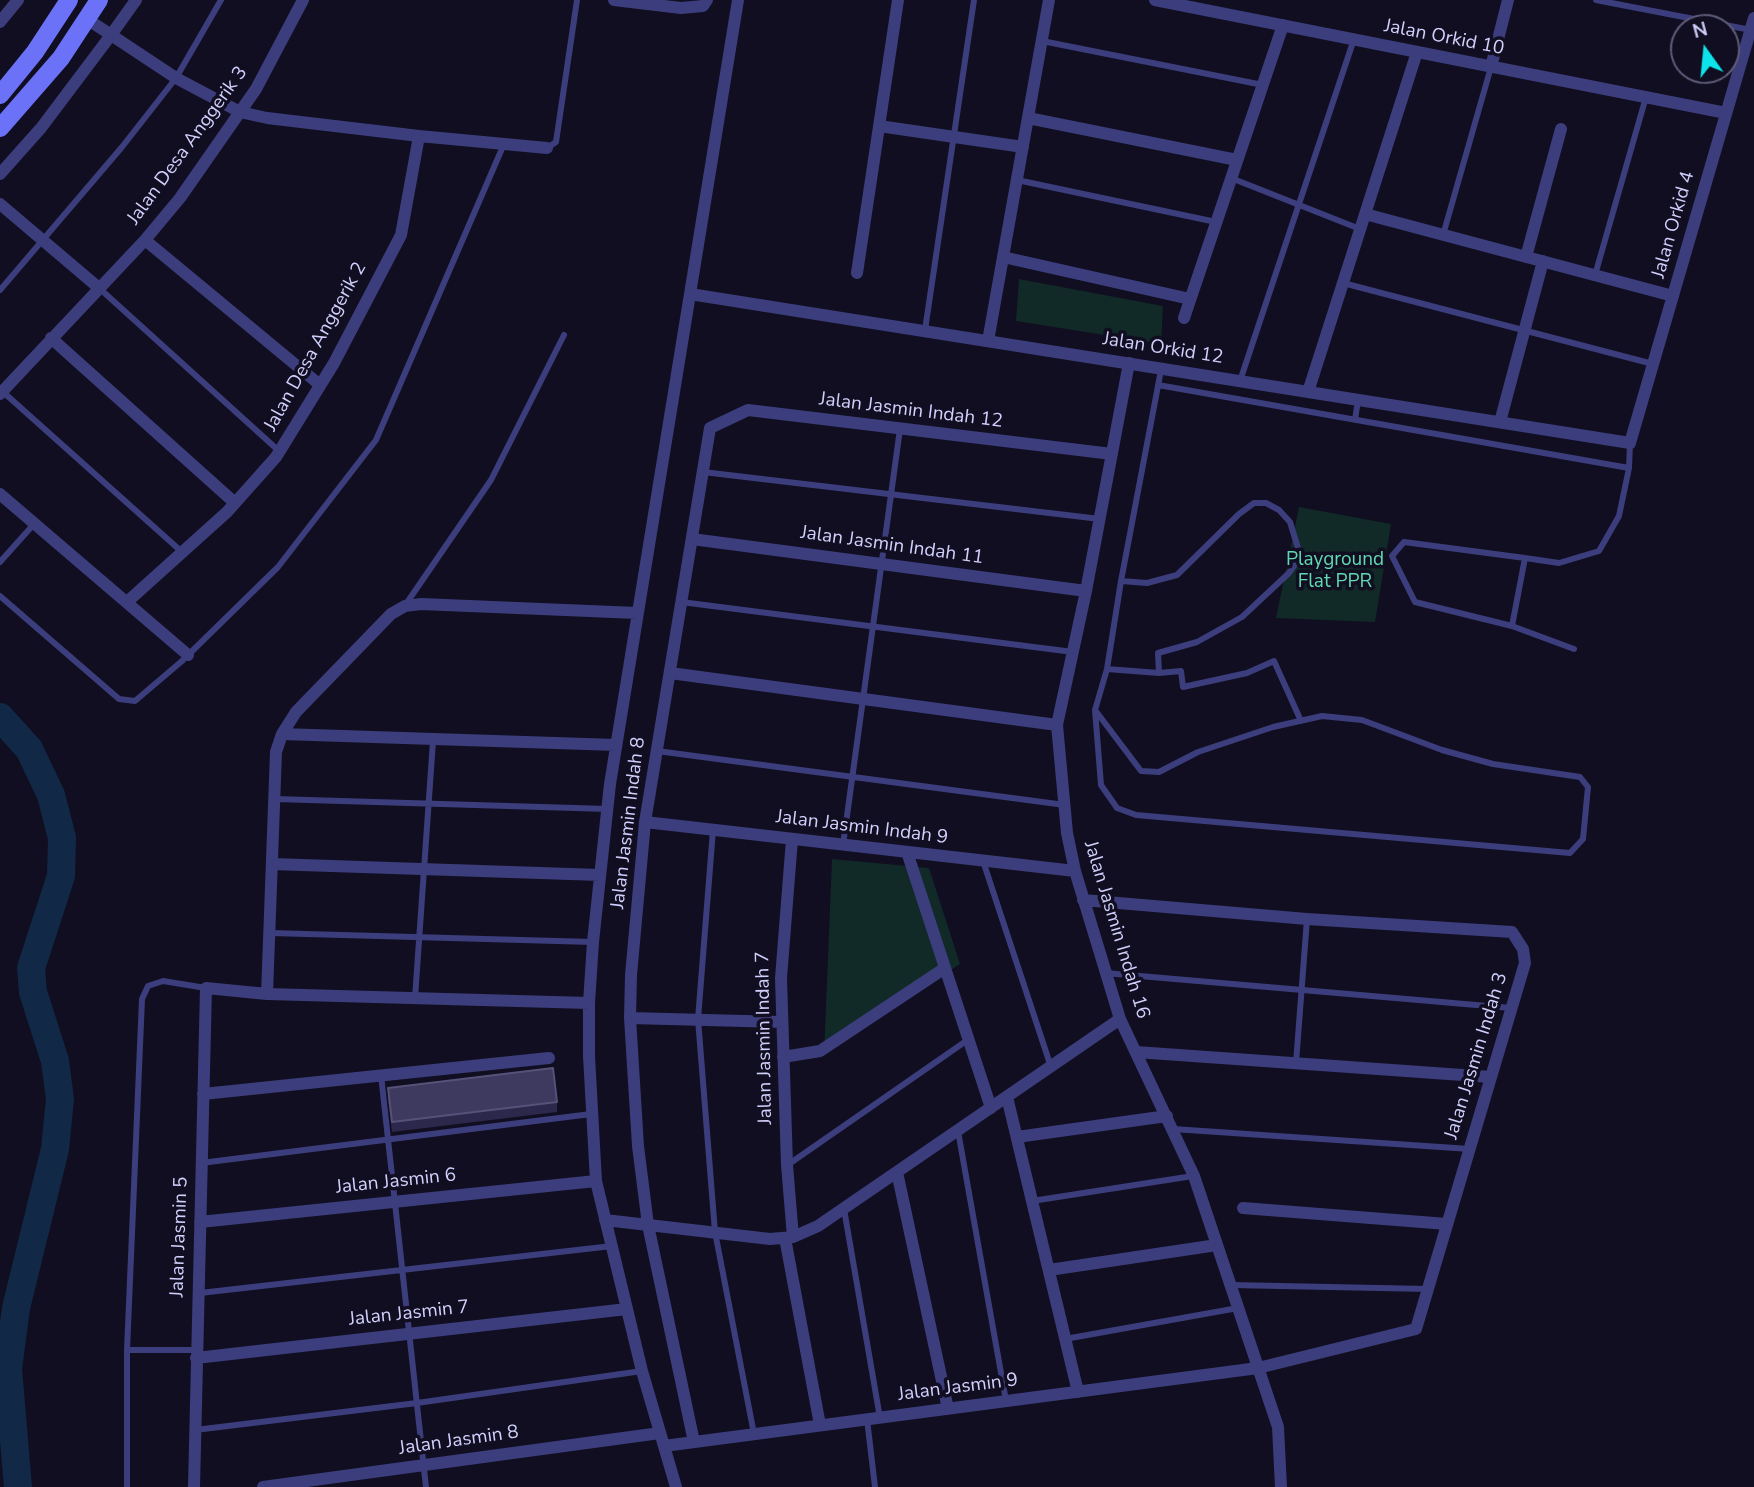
<!DOCTYPE html>
<style>
body{margin:0}
#map{position:relative;width:1754px;height:1487px;overflow:hidden;background:#100e20;font-family:"Nunito Sans",sans-serif}
canvas{display:block}
.north{position:absolute;left:1670px;top:14px;width:70px;height:70px;box-sizing:border-box;background:#100e20;border:2px solid #5d5b78;border-radius:50%;rotate:345deg;font-size:19px;font-weight:700;line-height:28px;text-align:center;color:#d1cffc}
.north::after{content:'';display:block;margin:auto;width:24px;height:32px;background:#0de3ea;clip-path:polygon(50% 0,100% 100%,50% 72%,0 100%)}
</style>
<div id="map">
<canvas width="1754" height="1487"></canvas>
<div class="north">N</div>
</div>
<script>
const g = document.querySelector('canvas').getContext('2d');
g.lineJoin = 'round';
function paint(path, color) {
  g.fillStyle = color;
  g.fill(path, 'evenodd');
}
function poly(rows) {
  const path = new Path2D();
  for (const r of rows) {
    path.moveTo(r[0], r[1]);
    for (let i = 2; i < r.length; i += 2) path.lineTo(r[i], r[i + 1]);
  }
  return path;
}
function stroke(path, color, width, dash) {
  g.strokeStyle = color;
  g.lineWidth = width;
  g.lineCap = dash ? 'butt' : 'round';
  g.setLineDash(dash || []);
  g.stroke(path);
}
function label(font, color, halo, rows, align = 'center') {
  g.font = font + ' "Nunito Sans",sans-serif';
  g.lineWidth = 7;
  g.setLineDash([]);
  g.textBaseline = 'middle';
  g.strokeStyle = halo;
  g.fillStyle = color;
  for (const [text, x, y, turn = 0] of rows) {
    g.save();
    g.translate(x, y);
    g.rotate((+turn || 0) * Math.PI / 180);
    g.textAlign = isNaN(turn) ? turn : align;
    if (halo) g.strokeText(text, 0, 0);
    g.fillText(text, 0, 0);
    g.restore();
  }
}
paint(poly([
 [1019,279,1163,306,1161,344,1016,321],
 [1299,507,1391,524,1375,622,1276,618],
 [832,859,929,868,960,964,824,1055]
]), '#112927');
stroke(poly([
 [0,717,29,749,51,795,62,838,61,876,31,968,33,992,55,1061,60,1099,55,1149,16,1308,8,1369,18,1487]
]), '#112946', 28);
stroke(poly([
 [1596,0,1751,30],
 [1042,41,1263,85],
 [547,148,556,142,577,0],
 [1231,178,1360,229],
 [1017,180,1216,222],
 [1443,235,1491,67],
 [1595,275,1646,97],
 [1343,283,1653,364],
 [99,288,279,451],
 [0,290,122,147,176,78,221,0],
 [925,330,974,0],
 [1240,381,1354,39],
 [1158,385,1629,468],
 [2,391,182,552],
 [1355,420,1358,400],
 [703,472,1100,519],
 [1525,558,1512,626,1415,602,1392,556,1404,542,1525,558,1559,563,1599,551,1619,516,1629,468,1630,443],
 [0,562,34,524],
 [1121,581,1147,583,1177,575,1239,514,1254,503,1266,503,1279,510,1290,522,1298,548,1294,566,1289,573,1242,617,1197,642,1158,653,1159,673],
 [0,596,119,699,135,701,182,661,278,567,376,440,504,144],
 [681,602,1073,652],
 [406,604,491,480,564,335],
 [1512,626,1574,649],
 [1107,669,1159,673,1181,671,1183,687,1247,673,1274,661,1301,721],
 [1095,710,1141,771,1159,772,1198,752,1273,727,1322,716,1362,720,1442,750,1493,764,1580,777,1588,787,1583,839,1570,853,1136,815,1117,808,1101,785,1095,710,1107,669,1121,581,1161,370],
 [657,751,1065,805],
 [275,799,608,809],
 [713,830,698,1019,715,1232,754,1434],
 [843,845,900,429],
 [983,861,1051,1067],
 [270,933,593,942],
 [1105,973,1511,1008],
 [415,998,433,741],
 [1296,1063,1307,919],
 [381,1075,426,1487],
 [1173,1129,1470,1149],
 [958,1131,1006,1401],
 [201,1163,591,1114],
 [789,1164,969,1039],
 [1032,1201,1193,1176],
 [844,1209,880,1418],
 [1231,1285,1428,1289],
 [200,1293,612,1246],
 [1065,1339,1238,1308],
 [127,1350,196,1350],
 [867,1419,875,1487],
 [195,1430,417,1403,642,1371],
 [127,1487,127,1350,142,999,148,986,163,981,206,988]
]), '#3c3d7c', 6);
stroke(poly([
 [614,0,681,8,703,6,707,0],
 [1155,0,1726,113],
 [87,19,176,78,240,112,267,118,419,136,547,148],
 [0,22,18,0],
 [1491,67,1508,0],
 [1028,118,1237,160],
 [879,126,1023,147],
 [0,174,41,128,111,35,136,0],
 [0,204,99,288],
 [1365,214,1673,296],
 [145,240,320,385],
 [1003,257,1190,299],
 [1526,257,1561,129],
 [857,273,898,0],
 [690,294,1630,443,1754,18],
 [1184,318,1283,25],
 [51,338,235,503],
 [988,341,1049,0],
 [1129,363,1086,591,1057,725,1067,833,1075,871,1120,1019,1194,1176,1278,1427,1281,1487],
 [1308,392,1417,52],
 [0,394,145,240,180,198,256,89,303,0],
 [1500,422,1543,261],
 [0,494,188,655],
 [692,539,1086,591],
 [127,602,227,512,276,457,334,363,401,235,419,136],
 [670,673,1057,725],
 [282,734,616,745],
 [645,822,1075,871],
 [792,839,781,978,787,1165,793,1237],
 [907,852,991,1108],
 [272,864,600,875],
 [267,994,276,752,282,734,296,712,391,614,405,606,421,604,637,613],
 [630,1018,782,1022],
 [1136,1052,1491,1077],
 [783,1057,820,1051,945,968],
 [203,1094,549,1058],
 [1007,1097,1078,1392],
 [1017,1137,1167,1116],
 [897,1172,948,1409],
 [1243,1208,1447,1224],
 [605,1220,770,1239,793,1237,818,1226,1120,1019],
 [200,1222,596,1181],
 [785,1238,820,1425],
 [1049,1270,1217,1245],
 [196,1358,627,1309],
 [694,1442,648,1225,638,1146,630,1018,631,975,645,822,710,428,748,410,1112,454],
 [664,1446,1258,1368,1416,1329,1525,963,1523,949,1512,932,1307,919,1083,900],
 [194,1487,206,988,267,994,589,1003],
 [263,1487,660,1433],
 [676,1487,642,1371,596,1181,589,1056,589,1003,593,942,610,784,738,0]
]), '#3c3d7c', 12);
stroke(poly([
 [0,95,35,52,69,0],
 [0,128,61,58,99,0]
]), '#6c72f7', 18);
paint(poly([
 [388,1088,557,1102,557,1112,392,1132,388,1098]
]), '#2c284c');
const building = poly([
 [553,1068,557,1102,392,1122,388,1088,553,1068]
]);
paint(building, '#3e3a5f');
stroke(building, '#555178', 2);
label('19px', '#d1cffc', '#100e20', [
 ["Jalan Orkid 10",1444,38,11],
 ["Jalan Desa Anggerik 3",188,146,-54],
 ["Jalan Orkid 4",1674,225,-74],
 ["Jalan Desa Anggerik 2",316,347,-61],
 ["Jalan Orkid 12",1163,349,9],
 ["Jalan Jasmin Indah 12",911,411,7],
 ["Jalan Jasmin Indah 11",892,546,8],
 ["Jalan Jasmin Indah 8",629,823,-83],
 ["Jalan Jasmin Indah 9",862,828,7],
 ["Jalan Jasmin Indah 16",1116,930,73],
 ["Jalan Jasmin Indah 7",765,1038,-91],
 ["Jalan Jasmin Indah 3",1477,1056,-73],
 ["Jalan Jasmin 6",396,1182,-6],
 ["Jalan Jasmin 5",180,1237,-88],
 ["Jalan Jasmin 7",409,1314,-6],
 ["Jalan Jasmin 9",958,1388,-7],
 ["Jalan Jasmin 8",459,1441,-8]
]);
label('19px', '#60d8b1', '#100e20', [
 ["Playground",1335,560],
 ["Flat PPR",1335,582]
]);
</script>
